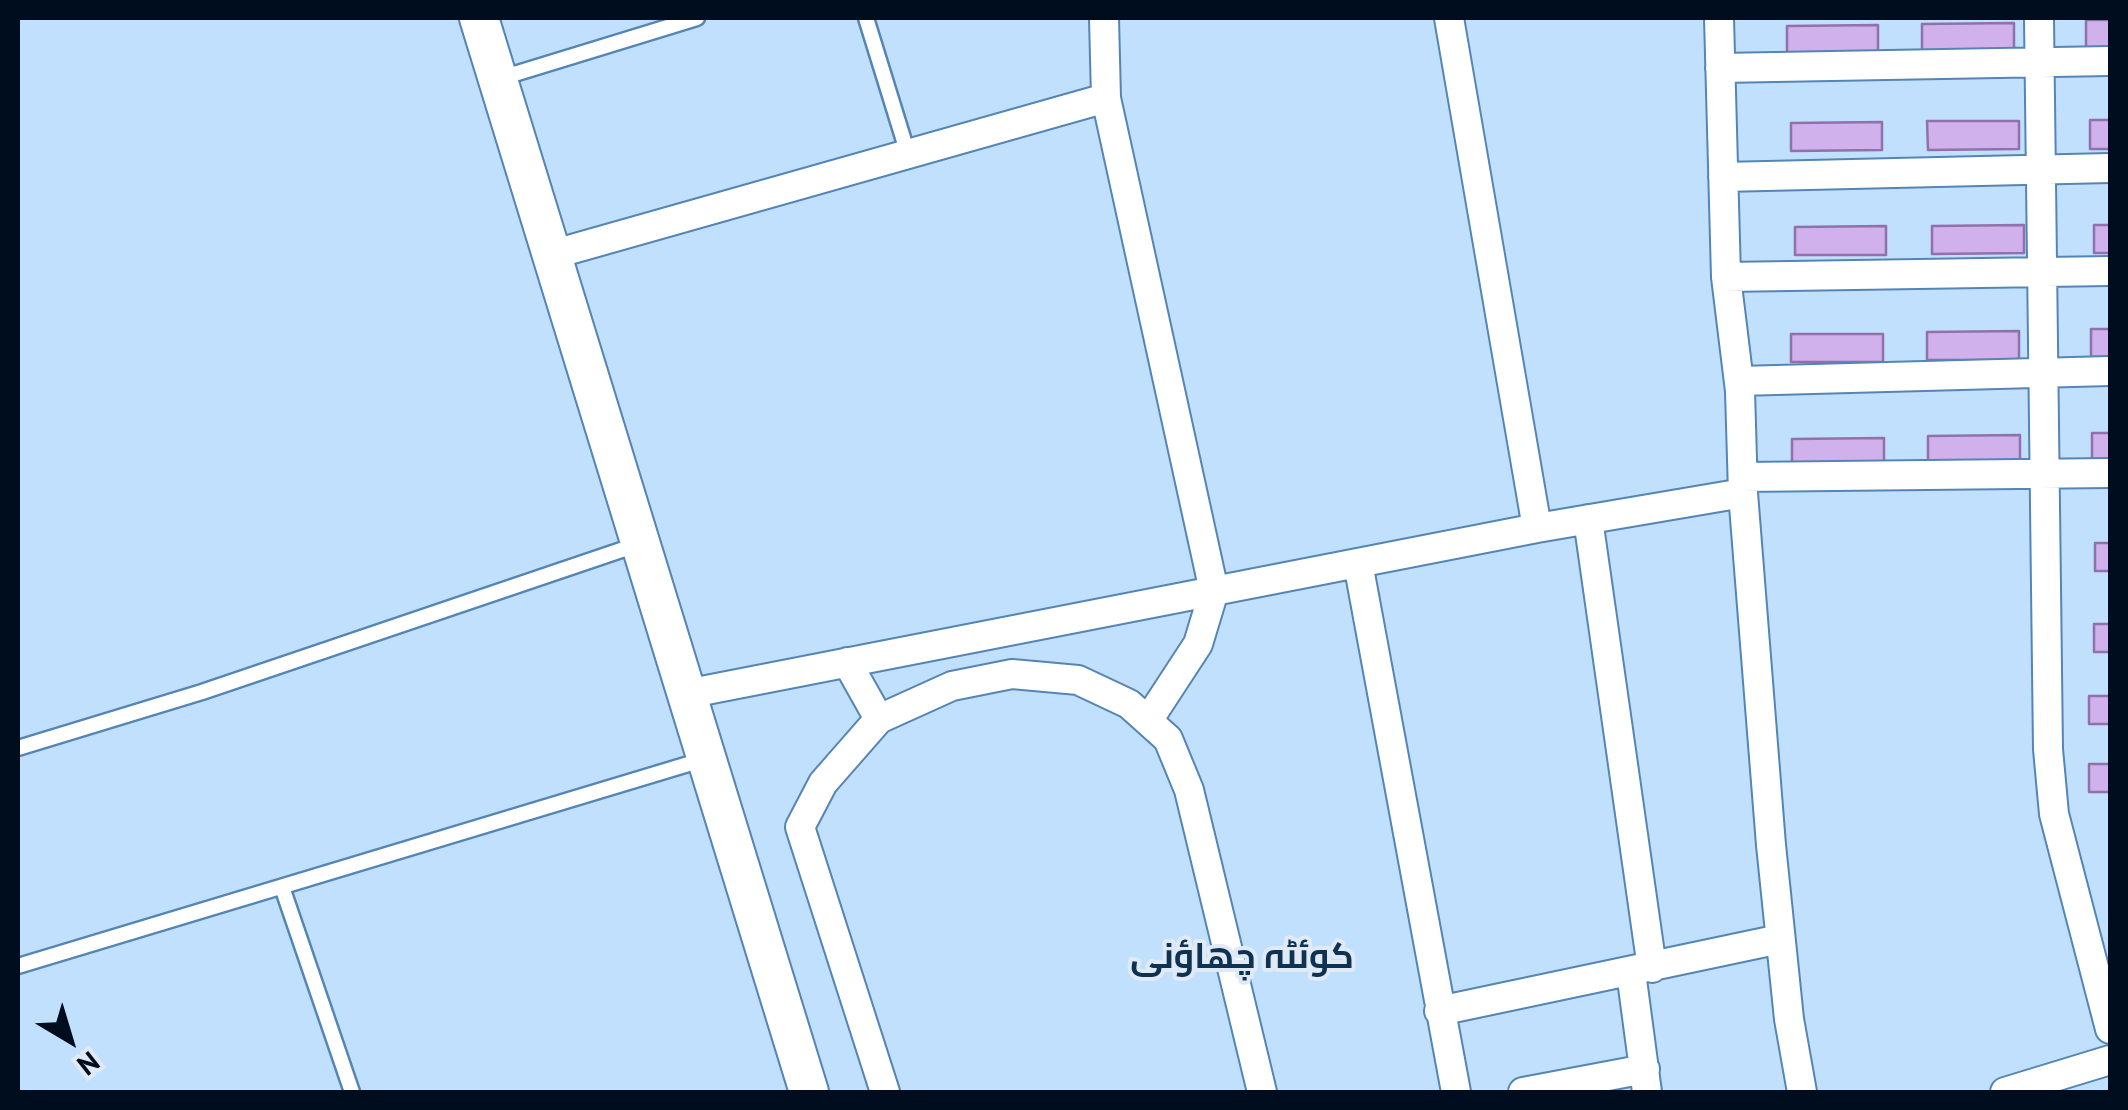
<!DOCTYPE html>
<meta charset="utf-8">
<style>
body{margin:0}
#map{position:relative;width:2128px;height:1110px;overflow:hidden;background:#c1e0fe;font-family:"PT Sans",sans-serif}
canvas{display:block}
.frame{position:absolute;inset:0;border:20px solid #000d1e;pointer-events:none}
.north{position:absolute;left:20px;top:990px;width:100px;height:100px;-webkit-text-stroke:8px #e0eaf5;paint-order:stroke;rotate:142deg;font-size:28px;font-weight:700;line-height:40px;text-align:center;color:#000d1e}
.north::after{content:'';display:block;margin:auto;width:35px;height:45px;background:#000d1e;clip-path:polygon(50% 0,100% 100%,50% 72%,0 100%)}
</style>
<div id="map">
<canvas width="2128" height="1110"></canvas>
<div class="frame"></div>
<div class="north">N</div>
</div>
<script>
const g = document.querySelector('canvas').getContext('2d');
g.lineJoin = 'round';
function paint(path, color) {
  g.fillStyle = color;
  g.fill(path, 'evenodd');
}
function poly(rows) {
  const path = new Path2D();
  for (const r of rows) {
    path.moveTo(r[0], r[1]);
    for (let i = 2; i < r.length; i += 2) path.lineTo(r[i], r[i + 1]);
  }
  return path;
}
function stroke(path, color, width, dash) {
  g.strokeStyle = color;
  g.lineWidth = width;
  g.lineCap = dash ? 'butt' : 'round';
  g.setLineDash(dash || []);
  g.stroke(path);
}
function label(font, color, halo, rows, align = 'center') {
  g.font = font + ' "PT Sans",Cairo,sans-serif';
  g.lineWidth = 8;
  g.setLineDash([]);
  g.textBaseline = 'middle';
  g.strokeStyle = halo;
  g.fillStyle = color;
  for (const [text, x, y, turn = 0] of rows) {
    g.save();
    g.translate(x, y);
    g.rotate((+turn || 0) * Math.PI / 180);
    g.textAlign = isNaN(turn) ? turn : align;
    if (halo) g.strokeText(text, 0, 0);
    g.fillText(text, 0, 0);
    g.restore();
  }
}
const building = poly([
 [2086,20,2110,20,2110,48,2086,48,2086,20],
 [2014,23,2014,51,1922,51,1922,24,2014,23],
 [1878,25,1878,53,1787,54,1787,26,1878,25],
 [2090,120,2110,120,2110,149,2090,149,2090,120],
 [1927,121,2019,121,2019,149,1928,150,1927,121],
 [1882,122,1882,150,1791,151,1791,123,1882,122],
 [2024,225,2024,253,1932,254,1932,226,2024,225],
 [2094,225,2110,225,2110,253,2094,253,2094,225],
 [1886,226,1886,255,1795,255,1795,227,1886,226],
 [2091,329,2110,329,2110,357,2091,357,2091,329],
 [2019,331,2019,360,1927,360,1927,332,2019,331],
 [1791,334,1883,334,1883,362,1791,362,1791,334],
 [2092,433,2110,433,2110,461,2092,461,2092,433],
 [2020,435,2020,464,1928,464,1928,436,2020,435],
 [1884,438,1884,466,1792,466,1792,439,1884,438],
 [2095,543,2110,543,2110,571,2095,571,2095,543],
 [2094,624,2110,624,2110,652,2094,652,2094,624],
 [2089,696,2110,696,2110,724,2089,724,2089,696],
 [2089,764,2110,764,2110,792,2089,792,2089,764]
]);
paint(building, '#d1b1ec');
stroke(building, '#9071a9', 2.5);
const service = poly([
 [866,18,908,154],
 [498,79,697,18],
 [18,748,202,692,639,544],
 [282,887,352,1092],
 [18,966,705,759]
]);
const minor = poly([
 [1104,18,1106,98,1214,591,1198,644,1149,719],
 [1449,18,1537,528],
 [1719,18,1726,277,1740,391,1743,493,1771,845,1789,1019,1802,1092],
 [2039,18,2048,749,2054,814,2110,1029],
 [1720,68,2110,61],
 [1723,177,2110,168],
 [551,255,1106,98],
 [1726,277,2110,271],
 [1739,381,2110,371],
 [1743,477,2110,473],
 [1588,519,1652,968],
 [1358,563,1456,1092],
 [847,662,879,719],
 [686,694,1537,528,1743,493],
 [1631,972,1647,1092],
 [1439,1011,1780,939],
 [885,1092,800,827,823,783,879,719,952,686,1012,674,1078,680,1129,704,1168,739,1189,790,1262,1092],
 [1523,1092,1645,1069],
 [2005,1092,2110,1060]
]);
const secondary = poly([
 [479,18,809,1092]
]);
stroke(service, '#5585b4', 19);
stroke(minor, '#5585b4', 32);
stroke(secondary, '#5585b4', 42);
stroke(service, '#fff', 14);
stroke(minor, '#fff', 28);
stroke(secondary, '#fff', 38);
label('bold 35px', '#0d3252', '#e0eaf5', [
 ["کوئٹہ چھاؤنی",1242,958]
]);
</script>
